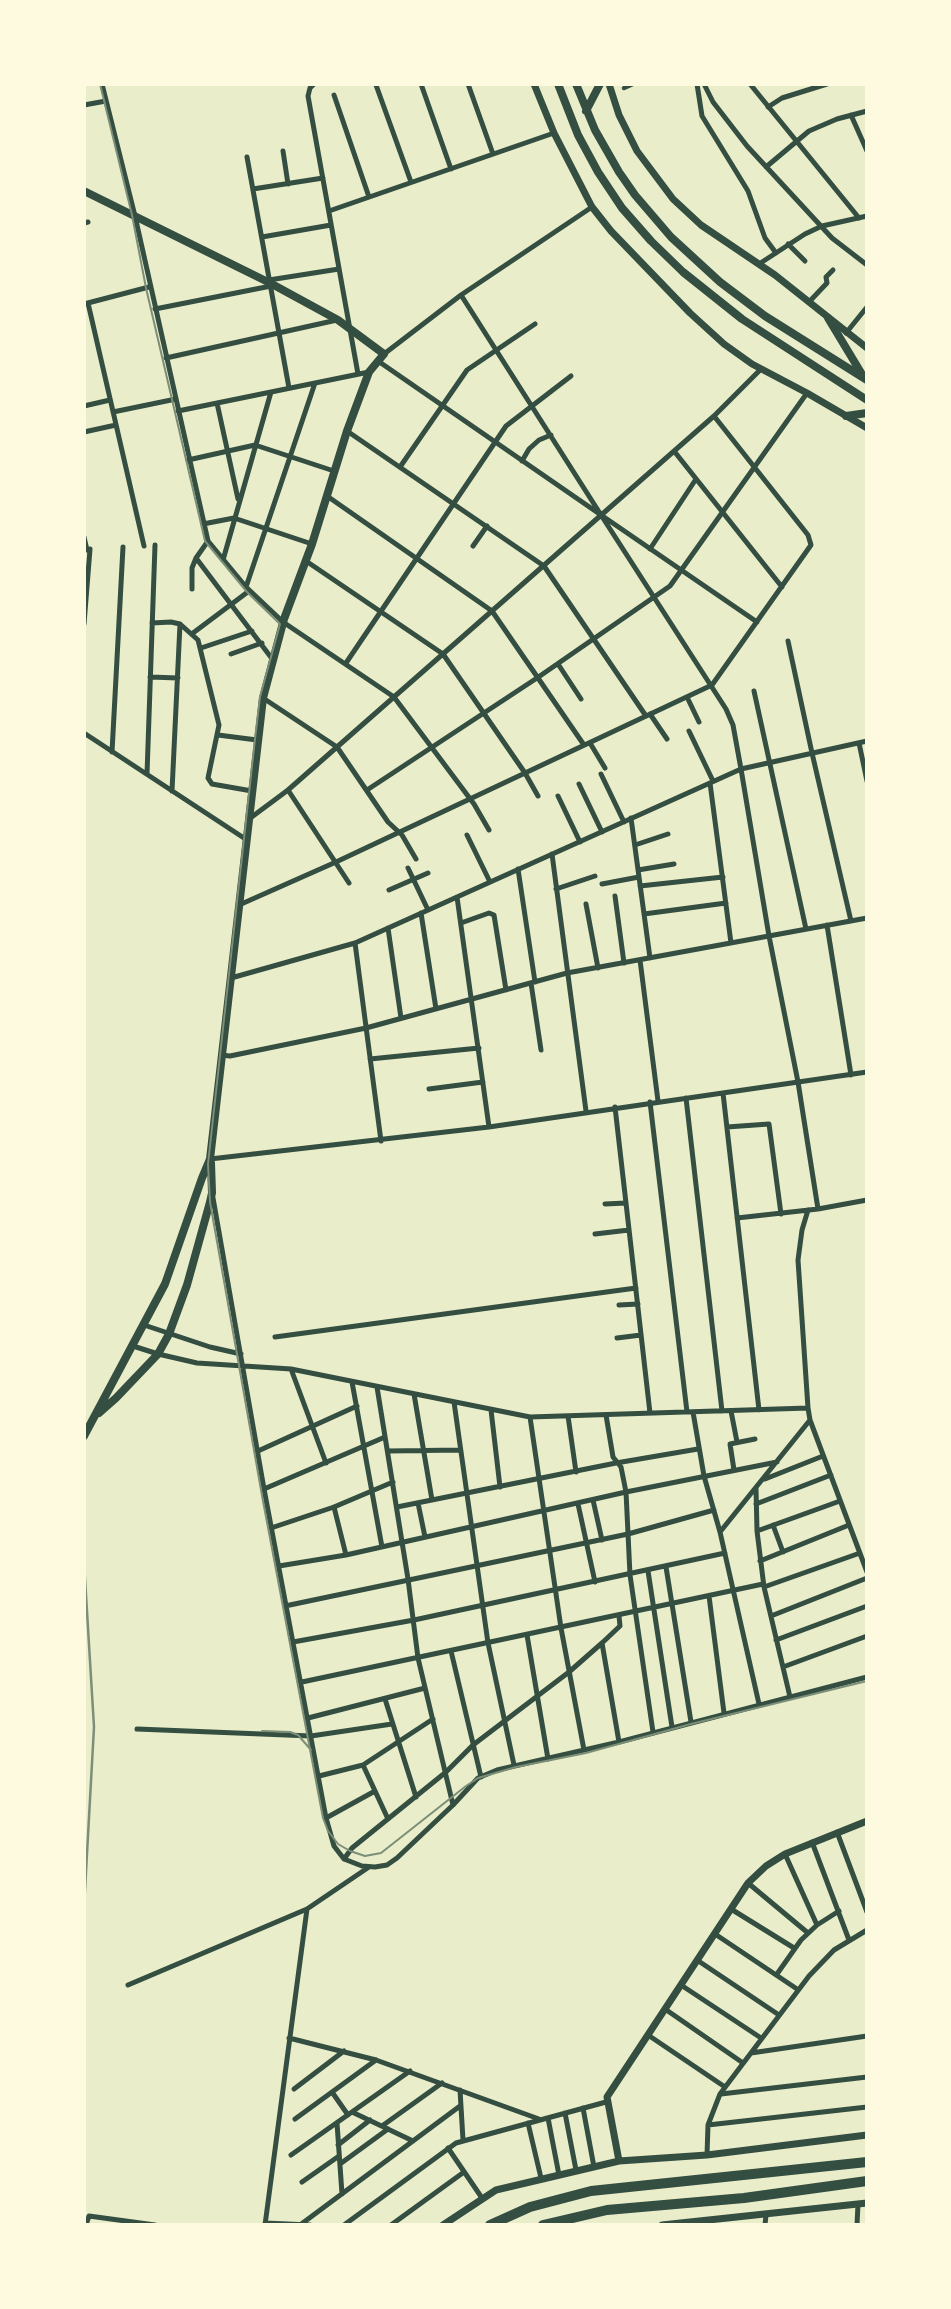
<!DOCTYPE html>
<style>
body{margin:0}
#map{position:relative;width:951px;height:2309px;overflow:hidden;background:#e9edc9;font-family:"Fira Sans",sans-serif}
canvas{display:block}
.frame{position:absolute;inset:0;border:86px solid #fefae0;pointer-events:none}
</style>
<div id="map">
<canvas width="951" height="2309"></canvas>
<div class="frame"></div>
</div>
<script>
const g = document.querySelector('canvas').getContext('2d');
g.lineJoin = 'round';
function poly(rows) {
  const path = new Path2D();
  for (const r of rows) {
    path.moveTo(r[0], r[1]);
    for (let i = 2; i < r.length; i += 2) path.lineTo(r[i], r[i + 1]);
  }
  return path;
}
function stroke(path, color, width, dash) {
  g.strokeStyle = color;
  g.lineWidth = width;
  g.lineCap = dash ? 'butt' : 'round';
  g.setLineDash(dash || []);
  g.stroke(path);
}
stroke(poly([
 [624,88,633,84]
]), '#344e41', 4.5);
stroke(poly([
 [102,84,135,216,208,541,246,587,283,622,394,697,474,804,489,830],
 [314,84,310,88,308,96,358,374],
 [421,84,451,169],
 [468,84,493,154],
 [697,84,702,116,748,191,765,238,776,253],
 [704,84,713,102,747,146,832,238,867,265],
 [750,84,859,218],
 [376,85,411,182],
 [334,95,369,197],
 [84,105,106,101],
 [768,107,782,98,827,84],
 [851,115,867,151],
 [283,151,288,184],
 [247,157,289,388],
 [766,167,809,131,837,119,867,111],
 [253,189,323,178],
 [329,211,554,133],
 [84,223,88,222],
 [262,237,331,225],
 [788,244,805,261],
 [759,264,805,234,822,226,867,216],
 [269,280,339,269],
 [461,295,601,515,757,622],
 [809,302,827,283,826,277,833,270],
 [88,303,144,546],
 [84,304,149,287],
 [155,309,271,286],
 [846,333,867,307],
 [384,354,461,295,592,207],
 [166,358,337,320],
 [378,361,601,515,726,709,733,725,741,769,769,936,798,1082,818,1209],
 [217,403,238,499],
 [84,406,110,400],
 [178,411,369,372],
 [113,412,176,399],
 [347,431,544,566,646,716],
 [84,432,116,425],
 [674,451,782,587],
 [188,460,255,445,334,471],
 [522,461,529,449,539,440,551,435],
 [400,467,467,370,535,324],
 [327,496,492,611,584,745],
 [203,524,234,518,312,544],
 [84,537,87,550],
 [473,546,487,526],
 [650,549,696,479],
 [196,558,273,660],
 [223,560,271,392],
 [306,561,443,654,525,773,538,796],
 [246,587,315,383],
 [192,589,192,568,196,558,208,541],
 [152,623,171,622,180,624,198,640,219,725,208,778,212,784,252,791],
 [84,624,90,549],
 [193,633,249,591],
 [788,641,812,753,851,921],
 [201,648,252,631],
 [231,654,262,643],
 [346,663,506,426,571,376],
 [558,664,581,699],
 [150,677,178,678],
 [754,691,806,929],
 [687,697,699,722],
 [263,698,337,747,388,822,402,835,416,859],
 [650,714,667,739],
 [689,731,713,781],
 [84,733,247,840],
 [218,735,257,740],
 [590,743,605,768],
 [859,743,867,781],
 [112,752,123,547],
 [147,774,155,545],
 [601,774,624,822],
 [710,783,731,943],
 [579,784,602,832],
 [288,790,349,883],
 [367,790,537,678,670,586,807,393],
 [172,791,180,624],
 [558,796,580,842],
 [631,818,650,958],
 [249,819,288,790,714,416,761,369],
 [467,835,490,882],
 [635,845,668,834],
 [552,854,586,1111],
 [408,868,428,910],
 [518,869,535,982],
 [638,870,674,864],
 [602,884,639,877],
 [640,886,723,877],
 [556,889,595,876],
 [389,890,428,873],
 [615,896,624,963],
 [457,897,489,1127],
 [586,904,598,968],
 [239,905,336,862,712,685,811,545,808,535,714,416],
 [421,913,436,1009],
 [644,914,726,903],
 [461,923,489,913,494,915,506,990],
 [827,925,851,1075],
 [388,928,401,1018],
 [355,943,381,1141],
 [640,960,658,1101],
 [231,978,355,943,741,769,867,741],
 [531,983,541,1050],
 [221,1055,230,1056,366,1028,567,973,867,918],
 [370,1059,479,1048],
 [429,1089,483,1082],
 [723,1093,759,1410],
 [686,1098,722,1411],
 [650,1102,687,1412],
 [615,1107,650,1413],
 [727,1127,769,1124,781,1214],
 [210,1159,489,1127,867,1072],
 [213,1198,264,1489,326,1818,334,1846,344,1859,362,1866,375,1867,387,1865,397,1858,453,1805,478,1778,497,1770,619,1742,867,1677],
 [605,1204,626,1203],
 [808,1210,802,1230,798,1260,808,1408,810,1420,867,1572],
 [737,1218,818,1209,867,1200],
 [595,1234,629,1230],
 [619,1305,638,1304],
 [144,1325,210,1347,241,1354],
 [275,1337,636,1288],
 [617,1338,641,1335],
 [133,1346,158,1354,197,1363,291,1369,530,1417,808,1408],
 [291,1369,326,1463],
 [352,1382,382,1547],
 [377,1387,408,1579,418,1658,453,1805],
 [414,1394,432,1500],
 [454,1402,488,1643,514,1765],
 [491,1410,500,1487],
 [731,1411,737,1442],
 [693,1412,704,1476,720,1532,759,1704],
 [606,1415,613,1457,621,1467,626,1492,630,1575,653,1732],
 [568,1416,576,1472],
 [530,1417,561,1628,584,1750],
 [258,1451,357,1406],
 [388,1451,460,1450],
 [734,1470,730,1444,755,1439],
 [765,1479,823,1456],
 [756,1488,757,1531,764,1587,790,1697],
 [264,1489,385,1437],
 [593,1500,602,1540],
 [418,1503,425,1537],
 [578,1504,595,1582],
 [756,1504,831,1475],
 [334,1507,346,1555],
 [397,1507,616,1463,698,1449],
 [773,1525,783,1552],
 [271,1528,334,1507,393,1482],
 [757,1531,840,1501],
 [720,1532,810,1420],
 [760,1561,849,1525],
 [279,1566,346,1555,626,1492,777,1462],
 [666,1567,691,1722],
 [648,1571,672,1727],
 [764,1587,860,1553],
 [709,1596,724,1713],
 [285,1606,628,1534,714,1510],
 [771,1616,867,1578],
 [527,1635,548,1759],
 [776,1640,867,1606],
 [293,1642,414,1620,725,1553],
 [602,1643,619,1742],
 [451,1651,481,1777],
 [783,1667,867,1636],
 [302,1682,763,1584],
 [385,1699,416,1797],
 [308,1718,425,1688],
 [137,1729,311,1736,392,1724],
 [363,1765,388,1819],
 [319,1776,363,1765,433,1719],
 [326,1818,375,1791],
 [837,1832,867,1912],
 [812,1842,849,1940],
 [785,1854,817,1925],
 [344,1859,352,1848,446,1772,473,1745,569,1672,602,1643,620,1626,619,1616],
 [748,1883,808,1933],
 [731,1909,794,1948],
 [715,1934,797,1989],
 [697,1960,779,2015],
 [777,1974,801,1940,817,1925,839,1911],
 [128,1985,307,1909,369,1867],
 [681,1985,761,2038],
 [665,2009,743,2063],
 [648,2035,725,2087],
 [289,2038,376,2060,539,2119],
 [751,2053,867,2036],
 [294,2089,344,2051],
 [460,2090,463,2140],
 [332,2092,348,2115],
 [721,2094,867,2077],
 [583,2108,594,2167],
 [352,2112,413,2141],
 [565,2113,576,2170],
 [548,2118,559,2175],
 [295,2119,376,2060],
 [337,2123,342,2194],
 [528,2123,541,2178],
 [708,2125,867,2107],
 [382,2126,442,2083],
 [338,2145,370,2120],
 [448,2148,482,2198],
 [291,2155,410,2071],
 [707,2155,708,2125,720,2094,809,1976,834,1950,867,1930],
 [340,2164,388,2129],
 [302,2182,339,2156],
 [265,2223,310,2225],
 [86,2225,89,2216,155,2225],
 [265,2225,307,1909],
 [300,2225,460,2106],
 [344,2225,456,2143,606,2102],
 [391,2225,464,2172],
 [765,2225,766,2215],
 [857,2225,858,2204]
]), '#344e41', 5);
stroke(poly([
 [534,84,554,133,592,207,611,231,690,313,724,344,752,364,807,393,867,428],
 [609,84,619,115,637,151,673,199,701,225,775,275,867,348],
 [619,2161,607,2097,748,1883,766,1866,785,1854,867,1821],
 [443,2225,496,2190,619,2161,707,2155,867,2135],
 [662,2225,867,2203]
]), '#344e41', 7);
stroke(poly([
 [558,84,578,135,598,172,622,208,651,241,683,272,742,319,867,400],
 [576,84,595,130,619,172,635,195,671,237,720,282,765,316,867,380],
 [586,111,600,84],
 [84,191,270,283,338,320,384,354,369,372,347,431,312,544,284,619,263,698,210,1159,202,1178,165,1284,84,1436],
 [828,318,863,376],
 [846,416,867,413],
 [99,1413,116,1398,158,1354,169,1334,187,1285,210,1202,212,1193,211,1163]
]), '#344e41', 8);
stroke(poly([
 [490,2225,530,2207,591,2191,867,2162],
 [543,2225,607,2210,744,2198,867,2181]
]), '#344e41', 10);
stroke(poly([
 [100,84,132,215,146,288,205,541,247,592,280,624,260,697,255,739,208,1164,210,1202,263,1501,323,1818,328,1831,338,1844,350,1851,365,1856,381,1853,466,1786,478,1778,516,1767,586,1753,691,1724,867,1681],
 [262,1731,290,1732,298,1735,311,1750]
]), '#7c8e77', 2);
stroke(poly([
 [84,1562,94,1727,84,1908]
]), '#7c8e77', 2.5);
</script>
